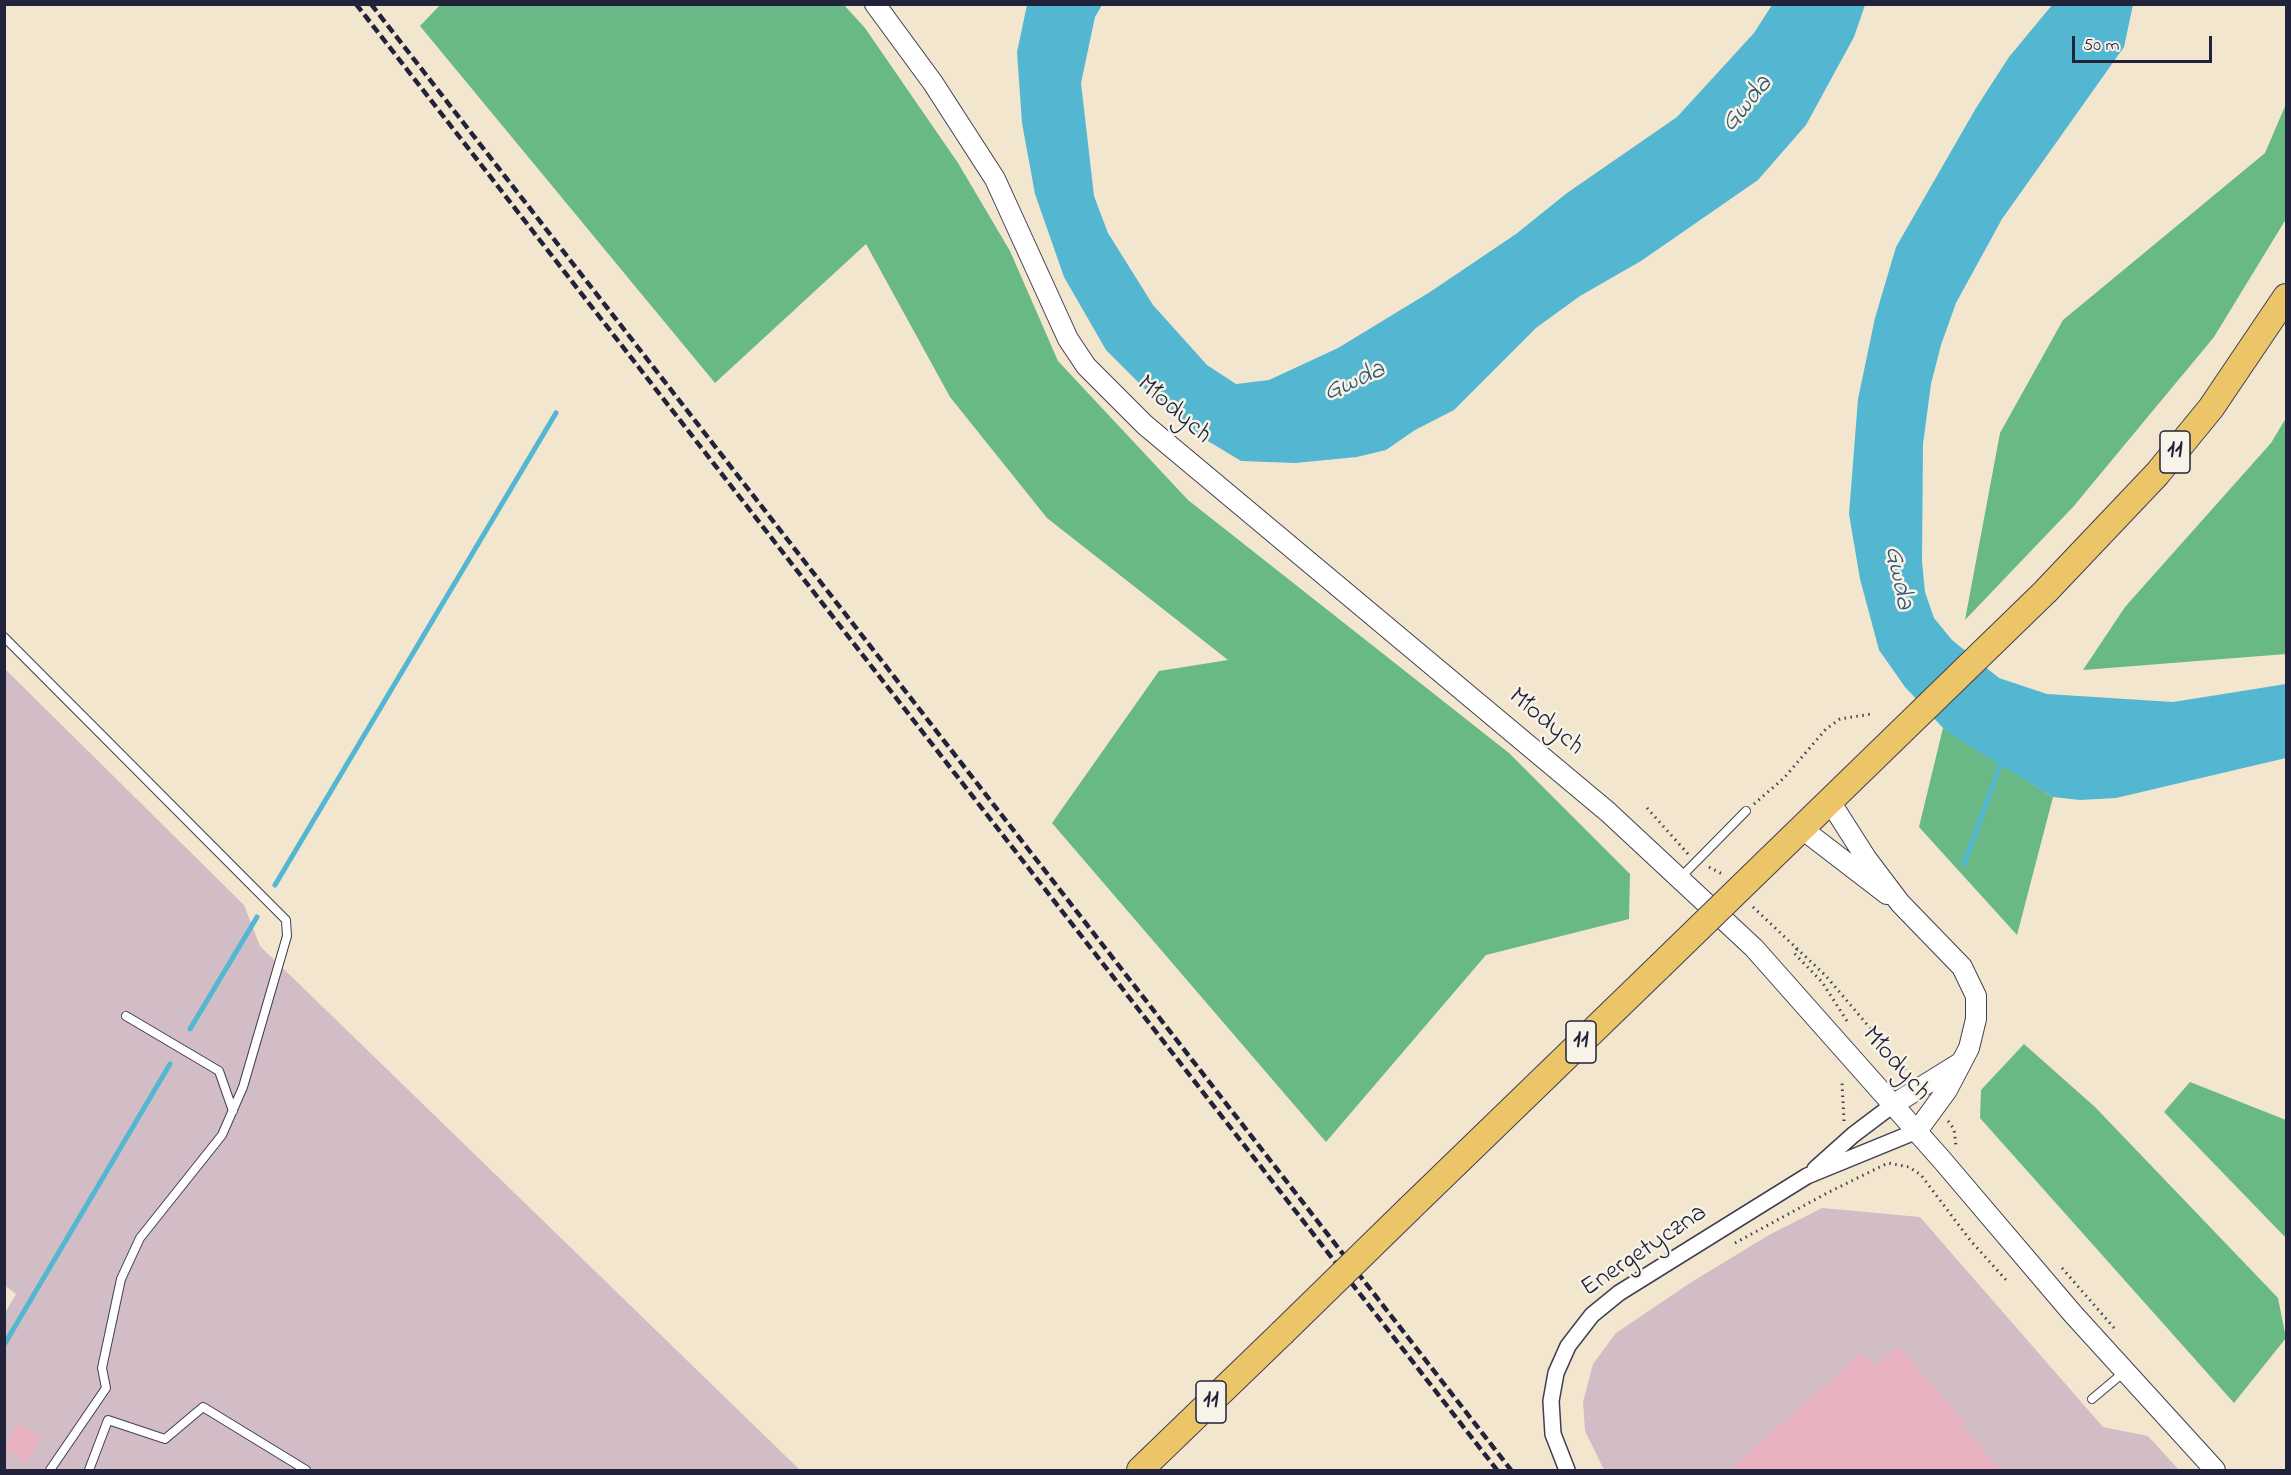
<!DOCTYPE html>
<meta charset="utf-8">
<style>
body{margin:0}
#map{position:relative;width:2291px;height:1475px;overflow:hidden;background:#f3e6cf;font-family:"Indie Flower",sans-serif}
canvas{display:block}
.frame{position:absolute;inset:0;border:6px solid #22223b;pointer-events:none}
.scale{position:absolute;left:2072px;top:36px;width:140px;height:27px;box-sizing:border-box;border:3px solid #22223b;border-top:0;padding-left:8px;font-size:18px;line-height:21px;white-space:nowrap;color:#22223b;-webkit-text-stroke:4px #f7f3e8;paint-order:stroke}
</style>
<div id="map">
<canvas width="2291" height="1475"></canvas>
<div class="frame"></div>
<div class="scale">50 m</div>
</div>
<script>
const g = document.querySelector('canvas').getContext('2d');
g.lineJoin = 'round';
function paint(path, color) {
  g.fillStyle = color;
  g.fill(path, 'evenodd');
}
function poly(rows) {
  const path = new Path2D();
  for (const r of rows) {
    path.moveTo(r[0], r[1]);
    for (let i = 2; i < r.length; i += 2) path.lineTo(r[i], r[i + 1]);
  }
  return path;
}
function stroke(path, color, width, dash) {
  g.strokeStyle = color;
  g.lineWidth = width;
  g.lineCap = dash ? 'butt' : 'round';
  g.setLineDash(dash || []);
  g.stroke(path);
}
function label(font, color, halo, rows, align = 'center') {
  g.font = font + ' "Indie Flower",sans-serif';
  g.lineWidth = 5;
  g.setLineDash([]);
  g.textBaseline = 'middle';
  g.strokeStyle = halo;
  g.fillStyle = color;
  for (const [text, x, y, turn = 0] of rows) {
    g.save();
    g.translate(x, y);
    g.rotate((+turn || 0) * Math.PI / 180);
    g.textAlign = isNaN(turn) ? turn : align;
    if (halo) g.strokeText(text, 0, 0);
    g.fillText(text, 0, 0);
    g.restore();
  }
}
paint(poly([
 [4,668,244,905,260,946,800,1470,5,1470,5,1313,16,1294,4,1285],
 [1822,1208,1920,1217,2103,1427,2148,1436,2179,1470,1604,1470,1585,1431,1583,1402,1593,1364,1616,1333,1690,1283,1769,1235]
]), '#d2bdc6');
paint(poly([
 [440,5,844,5,865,28,958,163,1010,251,1058,361,1188,500,1509,753,1630,874,1629,919,1486,955,1326,1142,1052,823,1159,671,1228,660,1047,518,950,397,866,244,715,383,420,26],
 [2286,104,2286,219,2214,337,2073,507,1965,620,2000,433,2063,320,2265,153],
 [2286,418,2286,654,2083,670,2125,607,2271,443],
 [1943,728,2053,797,2017,935,1919,827],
 [2024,1044,2095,1107,2278,1298,2286,1338,2234,1403,1980,1118,1981,1090],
 [2190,1082,2286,1120,2286,1238,2164,1112]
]), '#68b985');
paint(poly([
 [1027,5,1102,5,1095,17,1081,83,1094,196,1108,233,1153,305,1207,365,1236,384,1269,380,1338,348,1430,292,1516,234,1567,193,1677,117,1754,33,1772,5,1865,5,1854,37,1806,125,1758,180,1641,261,1580,296,1536,328,1454,410,1415,430,1386,450,1357,457,1295,463,1241,461,1198,435,1159,403,1106,350,1064,277,1035,194,1022,123,1017,52],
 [2052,5,2133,5,2124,47,2002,219,1956,303,1941,345,1931,384,1923,444,1922,561,1925,592,1934,618,1952,640,1999,678,2047,694,2173,702,2286,684,2286,758,2116,798,2080,800,2053,797,1968,745,1943,728,1905,687,1879,650,1860,579,1849,514,1858,399,1875,318,1896,247,1976,108,2009,57]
]), '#54b7d2');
stroke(poly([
 [1964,864,2000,766],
 [275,885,556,413],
 [190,1029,257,917],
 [4,1345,170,1064]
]), '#54b7d2', 5);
paint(poly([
 [1898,1346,1966,1423,1962,1426,2001,1470,1729,1470,1862,1353,1874,1367],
 [19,1423,42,1438,26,1462,4,1447]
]), '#e8b1c0');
const service = poly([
 [4,637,286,920,287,936,243,1087,222,1135,140,1238,121,1279,102,1368,106,1388,50,1470],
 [1680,878,1746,811],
 [126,1016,219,1071,233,1111],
 [2092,1399,2123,1373],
 [89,1470,108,1420,165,1439,203,1407,306,1470]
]);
const minor = poly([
 [1815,1169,1853,1135,1894,1104],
 [1567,1470,1553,1434,1551,1401,1556,1373,1568,1346,1592,1315,1619,1293,1807,1176,1917,1131]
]);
const tertiary = poly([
 [875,4,933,83,995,179,1068,339,1086,366,1145,425,1608,812,1754,948,1942,1160,2073,1314,2215,1470],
 [1829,800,1866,858,1900,903,1962,967,1976,996,1976,1019,1969,1048,1947,1090,1917,1131],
 [1801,828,1887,894],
 [1894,1104,1960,1063]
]);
const trunk = poly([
 [1768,861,2045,592,2157,474,2211,408,2286,297],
 [1410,1208,1660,966],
 [1140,1470,1282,1333]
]);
stroke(service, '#413f51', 10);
stroke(minor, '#413f51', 18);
stroke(tertiary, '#413f51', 22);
stroke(trunk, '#413f51', 28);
stroke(poly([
 [1754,804,1784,778,1826,729,1840,719,1871,714],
 [1647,808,1688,854],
 [1709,867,1724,875],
 [1753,907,1826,976,1908,1073],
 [1797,949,1794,953,1822,982,1847,1021],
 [1844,1121,1842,1083,1845,1081],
 [1948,1121,1954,1129,1956,1146],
 [1735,1243,1829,1192,1888,1163,1909,1167,1921,1175,1970,1240,2006,1280],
 [2062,1268,2115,1329]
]), '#413f51', 3, [1.5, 4.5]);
stroke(service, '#fff', 8);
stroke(minor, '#fff', 15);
stroke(tertiary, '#fff', 20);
stroke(trunk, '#ecc569', 26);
stroke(poly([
 [356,4,1497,1470],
 [371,4,1511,1470]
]), '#22223b', 4.5, [9, 4.5]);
const trunkBridge = poly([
 [1660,966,1768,861],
 [1282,1333,1410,1208]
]);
stroke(trunkBridge, '#413f51', 28, []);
stroke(trunkBridge, '#ecc569', 26);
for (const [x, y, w] of [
 [2175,452,30],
 [1581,1042,30],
 [1211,1402,30]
]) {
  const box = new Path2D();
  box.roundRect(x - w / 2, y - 21, w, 42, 4.5);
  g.fillStyle = '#f7f3e8';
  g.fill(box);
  stroke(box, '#22223b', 1.5);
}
label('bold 24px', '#22223b', null, [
 ["11",2175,452],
 ["11",1581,1042],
 ["11",1211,1402]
]);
label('26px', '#22223b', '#f7f3e8', [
 ["Młodych",1173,411,41],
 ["Młodych",1545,723,40],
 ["Młodych",1895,1065,49],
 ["Energetyczna",1645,1252,-34]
]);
label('italic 27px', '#345670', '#f7f3e8', [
 ["Gwda",1748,105,-50],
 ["Gwda",1355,383,-24],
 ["Gwda",1897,578,79]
]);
</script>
